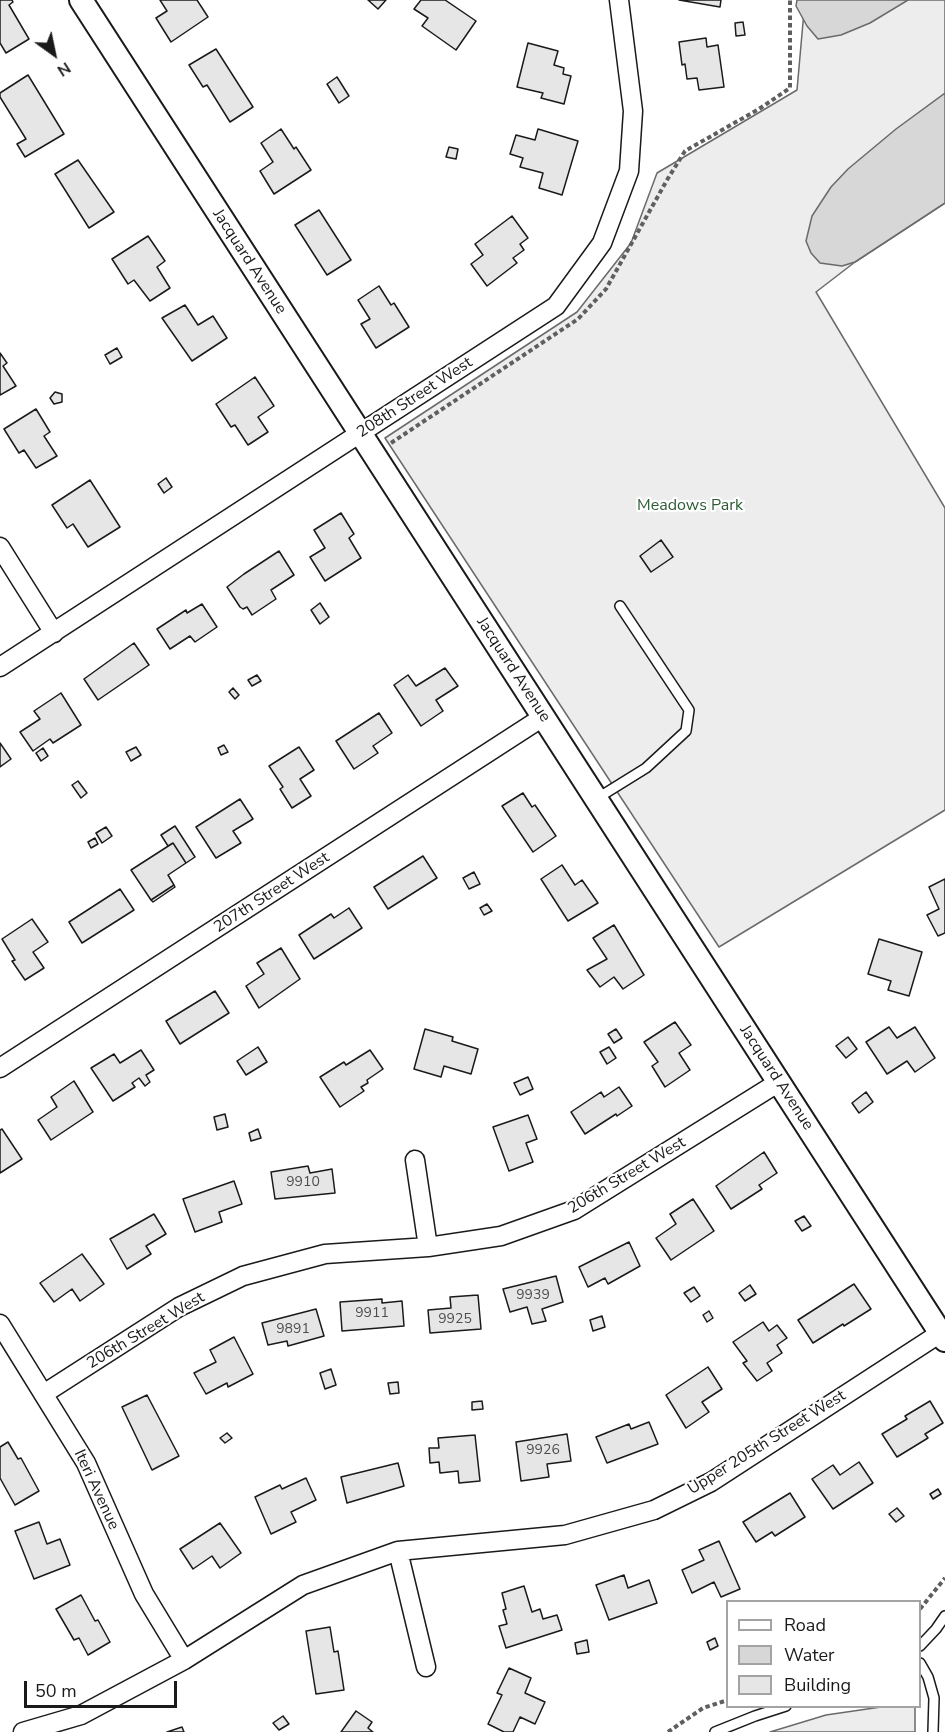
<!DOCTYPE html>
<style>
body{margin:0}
#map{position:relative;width:945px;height:1732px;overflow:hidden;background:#fff;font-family:"Nunito Sans",sans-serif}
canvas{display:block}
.legend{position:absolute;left:726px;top:1600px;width:195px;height:108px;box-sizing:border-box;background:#fff;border:2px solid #a3a3a3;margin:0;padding:8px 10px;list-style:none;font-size:18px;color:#1a1a1a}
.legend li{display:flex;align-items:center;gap:12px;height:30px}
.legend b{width:30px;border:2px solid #a3a3a3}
.north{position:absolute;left:24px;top:24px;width:60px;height:60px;-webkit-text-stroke:4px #fff;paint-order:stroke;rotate:147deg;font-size:16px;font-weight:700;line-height:24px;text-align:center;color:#1a1a1a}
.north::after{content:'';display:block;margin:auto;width:21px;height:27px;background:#1a1a1a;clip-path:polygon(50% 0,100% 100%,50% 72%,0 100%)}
.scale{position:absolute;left:24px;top:1681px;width:153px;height:27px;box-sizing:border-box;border:3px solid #1a1a1a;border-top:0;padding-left:8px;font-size:18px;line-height:21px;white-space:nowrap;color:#1a1a1a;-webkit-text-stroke:4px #fff;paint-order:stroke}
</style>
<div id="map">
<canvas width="945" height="1732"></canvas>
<ul class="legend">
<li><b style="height:8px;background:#fff"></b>Road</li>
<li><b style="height:16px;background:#d7d7d7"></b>Water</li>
<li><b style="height:16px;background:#e6e6e6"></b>Building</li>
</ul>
<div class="north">N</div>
<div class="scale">50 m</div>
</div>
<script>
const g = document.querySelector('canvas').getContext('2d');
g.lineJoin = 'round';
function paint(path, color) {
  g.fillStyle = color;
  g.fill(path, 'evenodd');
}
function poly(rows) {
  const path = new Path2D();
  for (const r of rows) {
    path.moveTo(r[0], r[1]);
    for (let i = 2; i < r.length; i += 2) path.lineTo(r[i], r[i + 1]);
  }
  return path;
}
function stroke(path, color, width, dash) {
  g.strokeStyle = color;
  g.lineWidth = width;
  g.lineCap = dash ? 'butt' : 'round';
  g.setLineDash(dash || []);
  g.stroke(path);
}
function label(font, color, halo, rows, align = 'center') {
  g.font = font + ' "Nunito Sans",sans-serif';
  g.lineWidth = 4.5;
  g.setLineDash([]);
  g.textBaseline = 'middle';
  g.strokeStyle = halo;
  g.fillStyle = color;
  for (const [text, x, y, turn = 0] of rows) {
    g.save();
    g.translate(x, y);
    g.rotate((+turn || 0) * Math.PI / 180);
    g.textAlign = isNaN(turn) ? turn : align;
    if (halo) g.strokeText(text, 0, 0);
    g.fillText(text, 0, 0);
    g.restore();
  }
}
const built = poly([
 [805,0,945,0,945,203,855,262,816,292,945,508,945,810,719,947,385,438,577,312,631,243,657,173,797,90,805,0],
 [881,1707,915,1707,915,1732,770,1732,826,1715,881,1707]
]);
paint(built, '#ededed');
stroke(built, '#6a6a6a', 1.5);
const water = poly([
 [797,0,908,0,870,23,841,35,818,39,807,26,796,6,797,0],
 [945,93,945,203,855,262,842,266,820,263,811,253,806,241,812,216,831,187,848,169,896,129,945,93]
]);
paint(water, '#d7d7d7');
stroke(water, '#6a6a6a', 1.5);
const building = poly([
 [0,0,12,0,13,2,9,5,29,39,6,53,0,43,0,0],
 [160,0,197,0,208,17,171,42,156,18,167,11,160,0],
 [368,0,386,0,378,9,368,0],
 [421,0,445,0,476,21,456,50,422,26,428,18,414,9,421,0],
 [679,0,721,0,720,7,679,0],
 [743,22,745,35,736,36,735,23,743,22],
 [706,38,707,47,718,45,724,87,699,90,697,78,687,79,685,64,682,65,679,42,706,38],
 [528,43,558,51,554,65,564,68,563,74,571,76,564,104,541,98,543,93,517,87,528,43],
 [216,49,253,107,230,122,207,85,203,87,189,65,216,49],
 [28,75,64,134,25,157,17,144,26,139,0,97,0,93,28,75],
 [337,77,349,96,339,103,327,84,337,77],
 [281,129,294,149,296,147,311,170,274,194,260,171,273,162,261,143,281,129],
 [538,129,578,141,562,195,539,188,543,173,520,167,523,158,510,154,516,135,535,140,538,129],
 [449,147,458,149,456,159,446,157,449,147],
 [78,160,114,212,89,228,55,174,78,160],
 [319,210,351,260,327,275,295,225,319,210],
 [512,216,528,238,520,244,524,250,513,258,517,263,487,286,471,264,483,255,475,244,512,216],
 [148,236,165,261,157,267,170,288,150,301,134,280,128,284,112,259,148,236],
 [379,286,391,305,394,303,409,327,376,348,361,324,370,319,358,300,379,286],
 [185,305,198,325,213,316,227,338,192,361,162,318,185,305],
 [117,348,122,357,110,364,105,355,117,348],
 [0,353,7,363,3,366,16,386,0,395,0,353],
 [255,377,274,406,258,417,268,432,248,445,235,425,231,427,216,404,255,377],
 [55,392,62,394,62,402,54,404,50,398,55,392],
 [36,409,50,432,44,436,57,456,36,468,24,450,19,453,4,429,36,409],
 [166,478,172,487,164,493,158,484,166,478],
 [90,480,120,527,88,547,73,524,67,528,52,505,90,480],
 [341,513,354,534,349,538,361,558,325,581,310,557,325,548,314,530,341,513],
 [661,540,673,557,651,572,640,556,661,540],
 [279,551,294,575,271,590,276,599,252,615,247,607,243,609,240,607,227,587,244,574,279,551],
 [320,603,329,617,320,624,311,610,320,603],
 [202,604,217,627,195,642,190,636,170,649,157,629,186,610,187,613,202,604],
 [134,643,149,665,98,700,84,679,134,643],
 [445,668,458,686,436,700,443,711,421,726,394,685,408,675,416,686,445,668],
 [257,675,261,681,252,686,248,680,257,675],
 [233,688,239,695,235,699,229,692,233,688],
 [61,693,81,725,53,743,50,739,33,751,20,732,40,719,34,711,61,693],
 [379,713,392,733,373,746,378,753,354,769,336,741,379,713],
 [0,743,11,759,0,767,0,743],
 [224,745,228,752,221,755,218,748,224,745],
 [136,747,141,755,131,761,126,752,136,747],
 [299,747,314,770,300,779,311,796,292,808,280,789,283,787,269,766,299,747],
 [43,748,48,756,41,761,36,753,43,748],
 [78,781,87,793,81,798,72,785,78,781],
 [523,793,532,807,535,805,556,836,533,852,502,806,523,793],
 [240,799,253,819,233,831,241,843,216,858,196,827,240,799],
 [175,826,195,857,186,863,173,843,168,846,161,835,175,826],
 [106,827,112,836,102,843,96,833,106,827],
 [95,838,98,844,91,848,88,842,95,838],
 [173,843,186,863,168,875,174,885,151,900,131,870,173,843],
 [423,856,437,878,388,909,374,887,423,856],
 [562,865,575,885,582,880,598,903,568,921,541,879,562,865],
 [474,872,480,884,469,889,463,878,474,872],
 [945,879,945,933,938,936,927,915,939,909,929,887,945,879],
 [174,885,175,887,153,902,151,900,174,885],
 [120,889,134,910,82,943,69,922,120,889],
 [487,904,492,911,484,915,480,908,487,904],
 [349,908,362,928,314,959,299,935,331,914,334,918,349,908],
 [32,919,48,942,33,952,44,968,25,980,12,961,15,960,2,939,32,919],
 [614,925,644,975,623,989,614,977,600,987,587,970,607,959,593,938,614,925],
 [879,939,922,952,909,996,888,990,891,981,868,974,879,939],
 [281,948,300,979,259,1008,246,986,264,974,257,963,281,948],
 [215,991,229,1013,180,1044,166,1021,215,991],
 [675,1022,691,1045,679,1053,690,1070,665,1087,652,1066,658,1062,644,1042,675,1022],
 [889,1027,897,1038,915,1027,935,1058,915,1072,907,1061,887,1074,866,1042,889,1027],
 [425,1029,453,1037,452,1041,478,1049,471,1074,444,1066,441,1077,414,1069,425,1029],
 [616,1029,622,1038,614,1043,608,1034,616,1029],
 [848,1037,857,1049,846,1058,836,1046,848,1037],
 [258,1047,267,1062,246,1075,237,1061,258,1047],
 [609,1047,616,1058,607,1064,600,1052,609,1047],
 [141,1050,154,1070,146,1075,150,1082,145,1086,139,1078,132,1083,135,1087,113,1101,91,1068,114,1054,120,1063,141,1050],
 [370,1050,383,1069,367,1080,368,1083,361,1087,364,1091,340,1107,320,1077,344,1062,346,1065,370,1050],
 [528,1077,533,1089,520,1095,514,1083,528,1077],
 [74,1081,93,1112,51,1140,38,1120,57,1107,51,1097,74,1081],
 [619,1087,632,1106,617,1116,616,1114,585,1134,571,1112,601,1092,604,1097,619,1087],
 [866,1092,873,1102,859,1113,852,1103,866,1092],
 [225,1114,228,1127,217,1130,214,1117,225,1114],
 [528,1115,537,1139,526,1143,533,1162,509,1171,493,1127,528,1115],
 [2,1129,22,1159,0,1173,0,1130,2,1129],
 [258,1129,261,1138,251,1141,249,1133,258,1129],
 [764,1152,777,1173,759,1185,762,1189,731,1209,716,1186,764,1152],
 [308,1166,310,1173,332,1169,335,1193,275,1199,271,1172,308,1166],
 [234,1181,242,1204,219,1212,222,1222,195,1232,183,1199,234,1181],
 [693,1199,714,1231,671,1260,656,1238,676,1224,670,1214,693,1199],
 [154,1214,166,1234,146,1246,151,1254,127,1269,110,1239,154,1214],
 [804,1216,811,1226,802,1231,795,1221,804,1216],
 [629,1242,640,1266,608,1284,605,1278,588,1287,579,1267,629,1242],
 [82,1254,104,1284,80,1301,72,1289,54,1302,40,1283,82,1254],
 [556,1276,563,1302,542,1309,546,1321,532,1324,527,1307,510,1312,503,1289,556,1276],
 [854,1284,871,1309,844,1326,843,1324,813,1343,798,1320,854,1284],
 [750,1285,756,1294,745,1301,739,1293,750,1285],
 [694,1287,700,1296,691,1302,684,1293,694,1287],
 [478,1295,481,1329,430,1333,428,1310,451,1308,450,1297,478,1295],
 [382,1299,382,1303,402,1301,404,1326,342,1331,340,1302,382,1299],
 [316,1309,324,1336,288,1346,287,1341,268,1345,262,1323,316,1309],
 [709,1311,713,1318,707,1322,703,1315,709,1311],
 [602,1316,605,1327,593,1331,590,1320,602,1316],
 [763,1322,769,1331,777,1325,787,1338,777,1345,782,1353,767,1363,772,1371,757,1381,743,1363,747,1361,733,1342,763,1322],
 [234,1337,253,1374,228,1387,227,1383,206,1394,194,1373,216,1362,210,1350,234,1337],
 [708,1367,722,1389,702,1402,709,1412,686,1428,666,1395,708,1367],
 [331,1369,336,1385,325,1389,320,1373,331,1369],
 [398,1382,399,1393,390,1394,388,1383,398,1382],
 [147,1395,179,1456,152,1470,122,1407,147,1395],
 [482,1401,483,1409,472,1410,472,1402,482,1401],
 [930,1401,943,1423,925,1434,928,1438,897,1457,882,1434,907,1419,905,1416,930,1401],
 [649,1422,658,1444,607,1463,596,1437,629,1424,631,1429,649,1422],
 [227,1433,232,1438,225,1443,220,1438,227,1433],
 [567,1434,571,1461,547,1464,549,1477,521,1481,516,1442,567,1434],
 [475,1435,480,1481,459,1483,458,1471,440,1473,439,1462,430,1463,429,1448,439,1448,438,1438,475,1435],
 [8,1442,18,1459,21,1458,39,1491,15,1505,0,1478,0,1447,8,1442],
 [859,1462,873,1483,833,1509,812,1479,833,1465,840,1475,859,1462],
 [398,1463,404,1486,347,1503,341,1477,398,1463],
 [306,1478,316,1500,291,1512,296,1522,271,1534,255,1497,280,1485,282,1489,306,1478],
 [938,1489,941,1494,933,1499,930,1494,938,1489],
 [790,1493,805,1517,775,1536,772,1532,756,1542,743,1522,790,1493],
 [897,1508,904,1516,896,1522,889,1514,897,1508],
 [39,1522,47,1544,60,1539,70,1565,34,1579,15,1531,39,1522],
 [220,1523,241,1553,220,1568,212,1556,193,1569,180,1549,220,1523],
 [719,1541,740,1589,721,1597,714,1582,692,1593,682,1570,704,1560,699,1550,719,1541],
 [624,1575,628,1588,649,1580,657,1603,609,1620,596,1585,624,1575],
 [524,1586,532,1612,540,1609,543,1619,557,1615,562,1630,506,1648,499,1626,507,1624,503,1610,506,1609,502,1593,524,1586],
 [81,1595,95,1621,98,1620,110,1642,88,1655,79,1638,74,1640,56,1609,81,1595],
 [330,1627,334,1652,338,1651,344,1690,316,1694,306,1631,330,1627],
 [715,1638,718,1646,710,1650,707,1642,715,1638],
 [587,1640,589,1652,577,1654,575,1643,587,1640],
 [509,1668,531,1678,525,1693,545,1702,535,1724,520,1717,513,1732,504,1732,488,1724,502,1695,497,1693,509,1668],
 [356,1711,372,1722,368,1728,373,1732,341,1732,356,1711],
 [283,1716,289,1724,279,1730,273,1723,283,1716],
 [182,1727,184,1732,167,1732,182,1727]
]);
paint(building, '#e6e6e6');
stroke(building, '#1a1a1a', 1.5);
const service = poly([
 [596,799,646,768,686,731,689,710,620,606],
 [920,1646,936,1629,945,1616],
 [920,1663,928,1677,934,1698,933,1732],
 [715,1732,755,1716,786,1706]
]);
const minor = poly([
 [0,547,54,633],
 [0,667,556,306,602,243,629,171,633,111,619,0],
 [0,1068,543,717],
 [415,1160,428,1247],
 [0,1324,86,1463,144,1594,184,1660],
 [45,1393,179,1307,243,1276,325,1254,428,1247,501,1236,574,1210,779,1082],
 [398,1551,426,1667],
 [23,1732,81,1715,184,1660,303,1585,398,1551,565,1535,654,1510,711,1482,945,1330]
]);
const tertiary = poly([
 [81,0,945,1340]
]);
stroke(service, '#1a1a1a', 12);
stroke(minor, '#1a1a1a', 21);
stroke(tertiary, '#1a1a1a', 26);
stroke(poly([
 [391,443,578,319,606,289,667,180,685,151,759,109,790,88,790,0],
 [920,1609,945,1578],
 [668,1732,703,1708,728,1700]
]), '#5f5f5f', 4, [4.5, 3]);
stroke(service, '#fff', 9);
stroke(minor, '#fff', 18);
stroke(tertiary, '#fff', 22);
label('14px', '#4d4d4d', null, [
 ["9910",303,1183],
 ["9939",533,1296],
 ["9911",372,1314],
 ["9925",455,1320],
 ["9891",293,1330],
 ["9926",543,1451]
]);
label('16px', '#1a1a1a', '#fff', [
 ["Jacquard Avenue",249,262,57],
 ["208th Street West",415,398,-33],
 ["Jacquard Avenue",513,670,57],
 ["207th Street West",272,893,-33],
 ["Jacquard Avenue",776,1078,57],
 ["206th Street West",627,1176,-31],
 ["206th Street West",146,1331,-31],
 ["Upper 205th Street West",767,1443,-32],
 ["Iteri Avenue",96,1490,65]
]);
label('16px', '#2b5a34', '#fff', [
 ["Meadows Park",690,506]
]);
</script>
